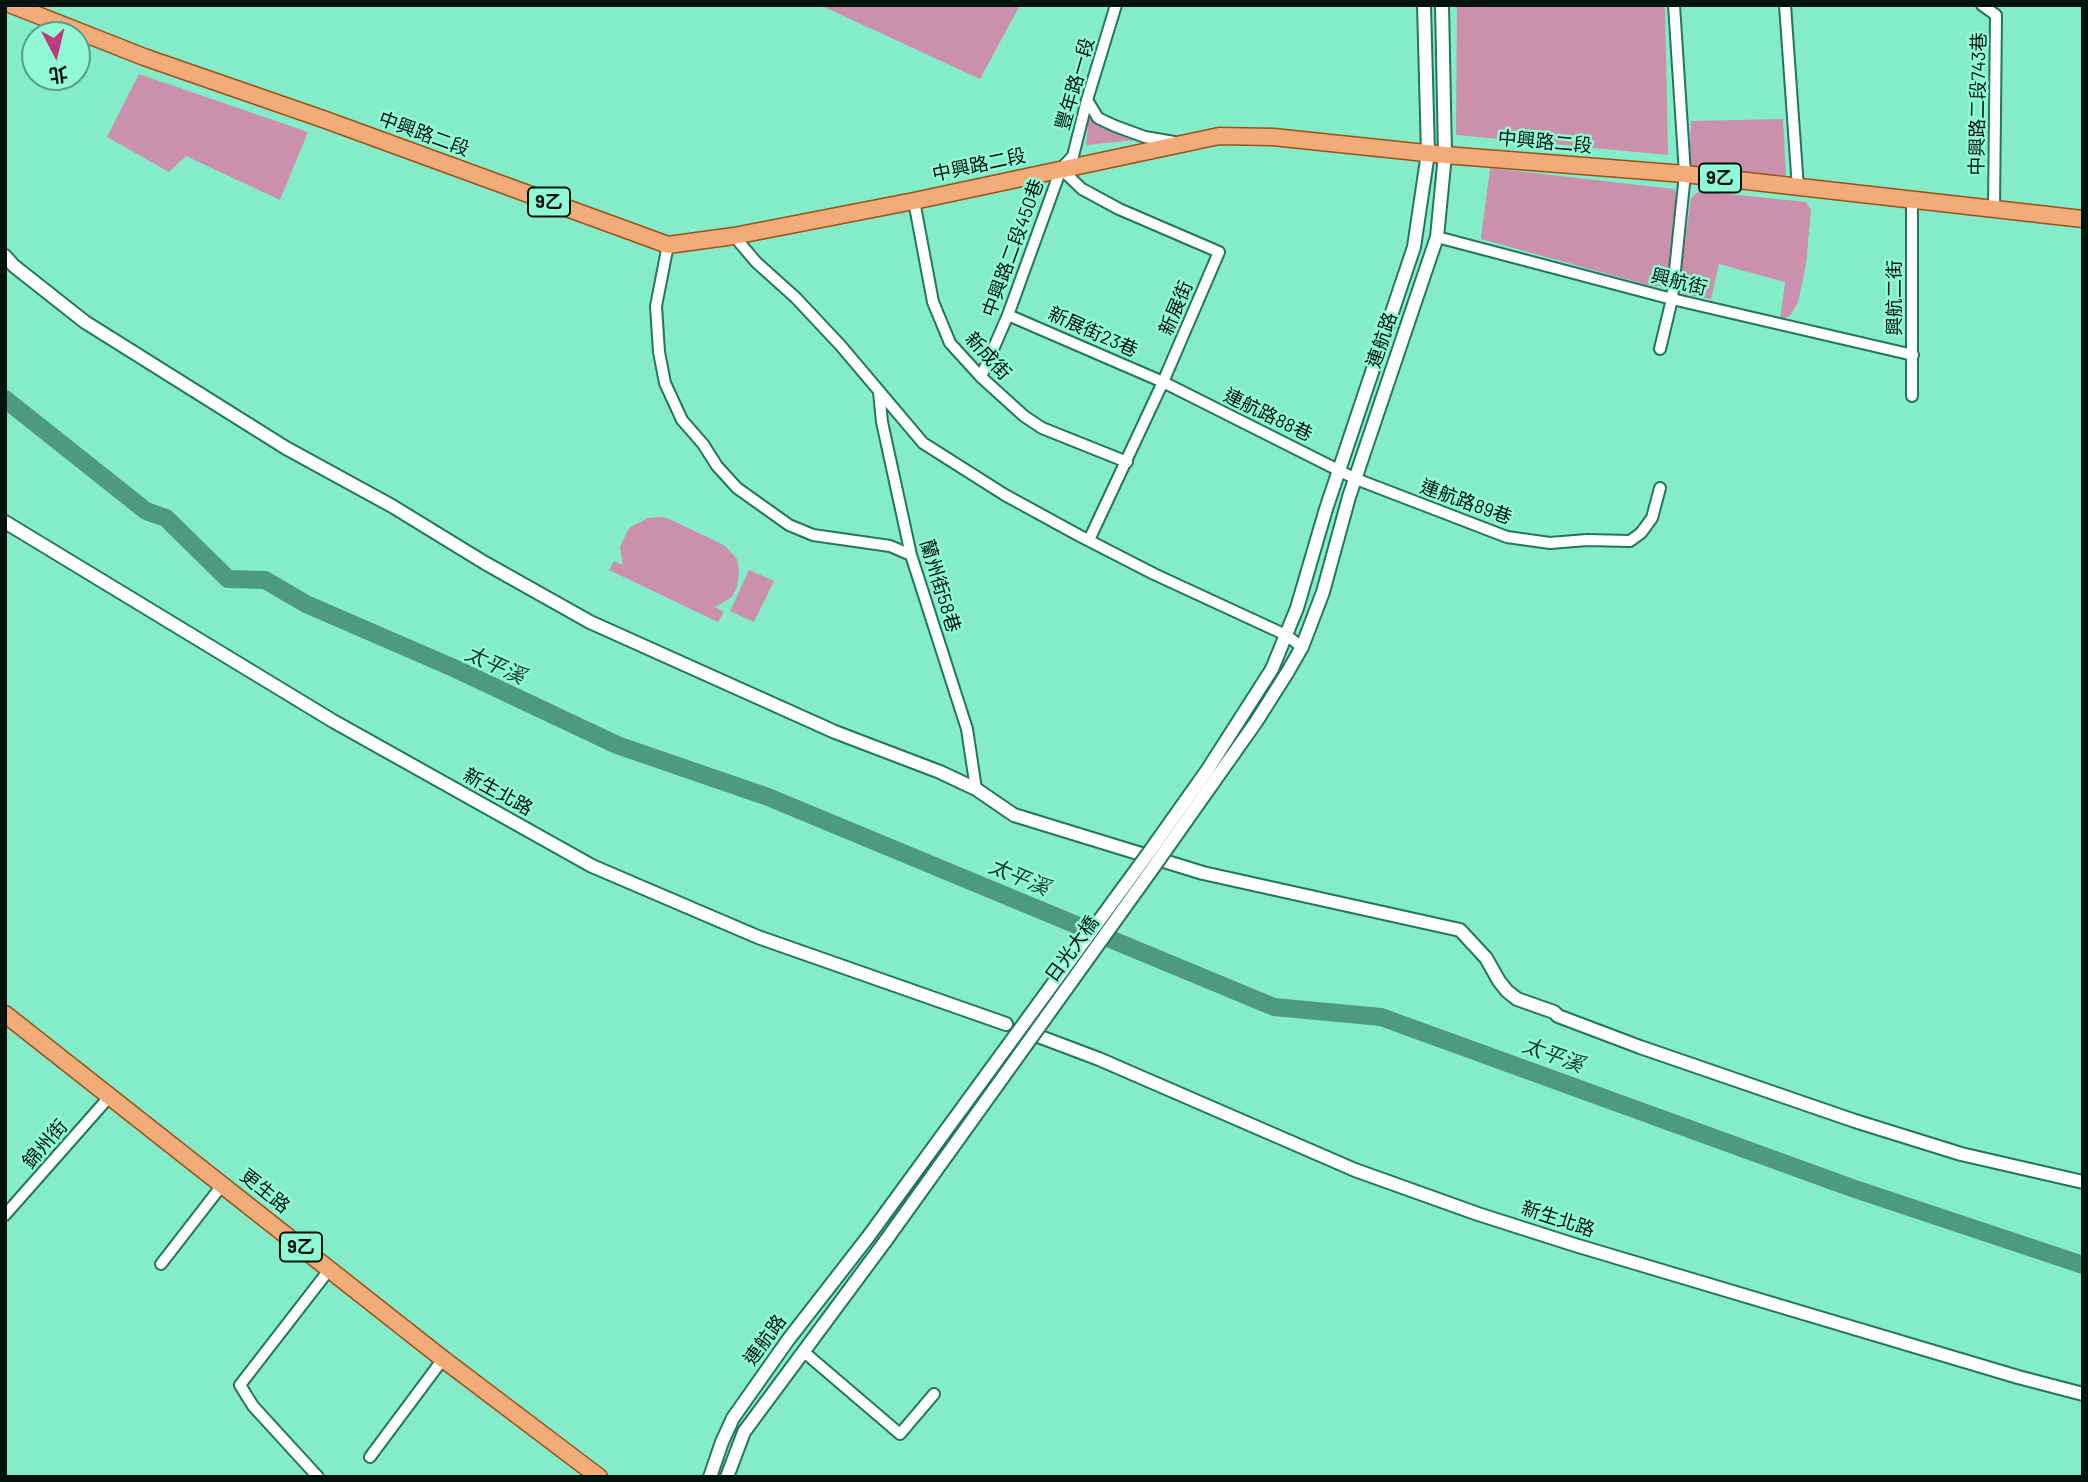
<!DOCTYPE html>
<meta charset="utf-8">
<style>
body{margin:0}
#map{position:relative;width:2088px;height:1482px;overflow:hidden;background:#84ecc9;font-family:Barlow,"Noto Sans TC",sans-serif}
canvas{display:block}
.frame{position:absolute;inset:0;border:7px solid #00130c;pointer-events:none}
.north{position:absolute;left:21px;top:21px;width:70px;height:70px;box-sizing:border-box;background:#92f9d6;border:2px solid #589d85;border-radius:50%;rotate:173deg;font-size:19px;font-weight:700;line-height:28px;text-align:center;color:#00130c}
.north::after{content:'';display:block;margin:auto;width:24px;height:32px;background:#bc3a82;clip-path:polygon(50% 0,100% 100%,50% 72%,0 100%)}
</style>
<div id="map">
<canvas width="2088" height="1482"></canvas>
<div class="frame"></div>
<div class="north">北</div>
</div>
<script>
const g = document.querySelector('canvas').getContext('2d');
g.lineJoin = 'round';
function paint(path, color) {
  g.fillStyle = color;
  g.fill(path, 'evenodd');
}
function poly(rows) {
  const path = new Path2D();
  for (const r of rows) {
    path.moveTo(r[0], r[1]);
    for (let i = 2; i < r.length; i += 2) path.lineTo(r[i], r[i + 1]);
  }
  return path;
}
function stroke(path, color, width, dash) {
  g.strokeStyle = color;
  g.lineWidth = width;
  g.lineCap = dash ? 'butt' : 'round';
  g.setLineDash(dash || []);
  g.stroke(path);
}
function label(font, color, halo, rows, align = 'center') {
  g.font = font + ' Barlow,"Noto Sans TC",sans-serif';
  g.lineWidth = 5;
  g.setLineDash([]);
  g.textBaseline = 'middle';
  g.strokeStyle = halo;
  g.fillStyle = color;
  for (const [text, x, y, turn = 0] of rows) {
    g.save();
    g.translate(x, y);
    g.rotate((+turn || 0) * Math.PI / 180);
    g.textAlign = isNaN(turn) ? turn : align;
    if (halo) g.strokeText(text, 0, 0);
    g.fillText(text, 0, 0);
    g.restore();
  }
}
paint(poly([
 [820,5,1020,5,980,79],
 [1457,5,1665,5,1668,155,1456,135],
 [139,74,308,132,280,200,186,156,169,172,107,137],
 [1089,115,1093,120,1136,140,1086,145],
 [1783,119,1786,176,1689,166,1691,121],
 [1490,168,1674,189,1677,196,1667,282,1662,286,1651,286,1481,239],
 [1699,191,1806,202,1811,210,1806,265,1798,302,1790,316,1780,320,1785,282,1719,264,1711,299,1682,294,1679,287,1691,198],
 [658,517,667,518,724,545,737,559,739,570,737,587,732,597,715,607,724,612,718,622,609,570,614,561,623,565,620,547,629,528,648,518],
 [749,570,774,581,754,622,730,611]
]), '#cb90ab');
stroke(poly([
 [5,399,146,511,166,518,228,579,265,580,306,604,456,669,617,745,768,797,1274,1007,1381,1017,1852,1188,2083,1265]
]), '#4e9a81', 18);
const minor = poly([
 [1785,5,1798,188],
 [1982,5,1996,15,1994,209],
 [1087,100,1098,118,1115,126,1145,137,1174,142],
 [1061,169,1082,189,1119,209,1219,252,1163,382,1089,540],
 [914,201,933,302,950,343,981,377,1024,416,1042,428,1127,462],
 [1912,201,1912,396],
 [734,236,756,262,796,298,841,346,923,443,1005,495,1080,536,1154,574,1286,635,1302,647],
 [1437,237,1672,299,1913,355],
 [668,245,656,306,659,352,665,383,682,420,703,444,717,466,737,488,789,525,813,535,890,546,911,555],
 [1008,315,1163,382,1356,479,1507,537,1550,543,1587,540,1630,541,1641,533,1652,518,1660,488],
 [1660,349,1672,299,1685,174,1674,5],
 [981,377,1008,315,1061,169,1073,156,1087,100,1116,5],
 [879,392,882,422,911,555,967,729,976,789],
 [5,1215,110,1096],
 [161,1264,223,1184],
 [804,1352,900,1434,934,1394],
 [370,1457,443,1359],
 [318,1477,253,1406,240,1385,329,1270]
]);
const tertiary = poly([
 [5,256,14,266,85,322,286,448,392,506,485,563,590,622,835,732,940,772,976,789,1014,815,1203,873,1460,930,1486,958,1499,981,1507,991,1517,999,1554,1012,1558,1016,1640,1047,1855,1121,1961,1154,2083,1182],
 [5,522,333,721,592,866,758,937,1006,1024],
 [1272,669,1297,608,1326,509,1414,247,1428,153,1424,5],
 [1287,673,1302,647,1323,592,1349,497,1437,237,1445,155,1442,5],
 [1038,1036,1099,1059,1355,1170,1478,1214,1575,1245,2018,1377,2083,1394],
 [710,1477,722,1442,733,1418,788,1340,868,1237],
 [727,1477,744,1432,884,1243]
]);
const primary = poly([
 [12,5,144,57,323,119,668,245,734,236,914,201,1219,136,1273,137,1445,155,1685,174,2083,219],
 [5,1014,443,1359,599,1477]
]);
stroke(minor, '#23765f', 14);
stroke(tertiary, '#23765f', 16);
stroke(primary, '#985319', 19);
stroke(minor, '#fff', 10);
stroke(tertiary, '#fff', 12);
stroke(primary, '#f2ac79', 16);
const tertiaryBridge = poly([
 [868,1237,1150,851,1208,769,1272,669],
 [884,1243,1153,868,1256,722,1287,673]
]);
stroke(tertiaryBridge, '#23765f', 16, []);
stroke(tertiaryBridge, '#fff', 12);
for (const [x, y, w] of [
 [1720,178,42],
 [549,202,42],
 [301,1247,42]
]) {
  const box = new Path2D();
  box.roundRect(x - w / 2, y - 14.5, w, 29, 5);
  g.fillStyle = '#92f9d6';
  g.fill(box);
  stroke(box, '#00130c', 2);
}
label('bold 18px', '#00130c', null, [
 ["9乙",1720,178],
 ["9乙",549,202],
 ["9乙",301,1247]
]);
label('19px', '#00130c', '#92f9d6', [
 ["豐年路一段",1075,84,-74],
 ["中興路二段743巷",1978,104,-89],
 ["中興路二段",424,134,20],
 ["中興路二段",1545,142,5],
 ["中興路二段",979,165,-12],
 ["中興路二段450巷",1013,248,-70],
 ["興航街",1679,282,14],
 ["興航二街",1895,298,-90],
 ["新展街",1176,308,-67],
 ["新展街23巷",1093,332,24],
 ["連航路",1382,340,-71],
 ["新成街",988,356,47],
 ["連航路88巷",1268,415,26],
 ["連航路89巷",1466,502,20],
 ["蘭州街58巷",940,586,73],
 ["新生北路",498,792,29],
 ["日光大橋",1072,949,-54],
 ["錦州街",45,1144,-49],
 ["更生路",265,1191,39],
 ["新生北路",1558,1219,18],
 ["連航路",765,1340,-54]
]);
label('italic 21px', '#16392e', '#92f9d6', [
 ["太平溪",495,665,24],
 ["太平溪",1019,877,23],
 ["太平溪",1553,1055,20]
]);
</script>
